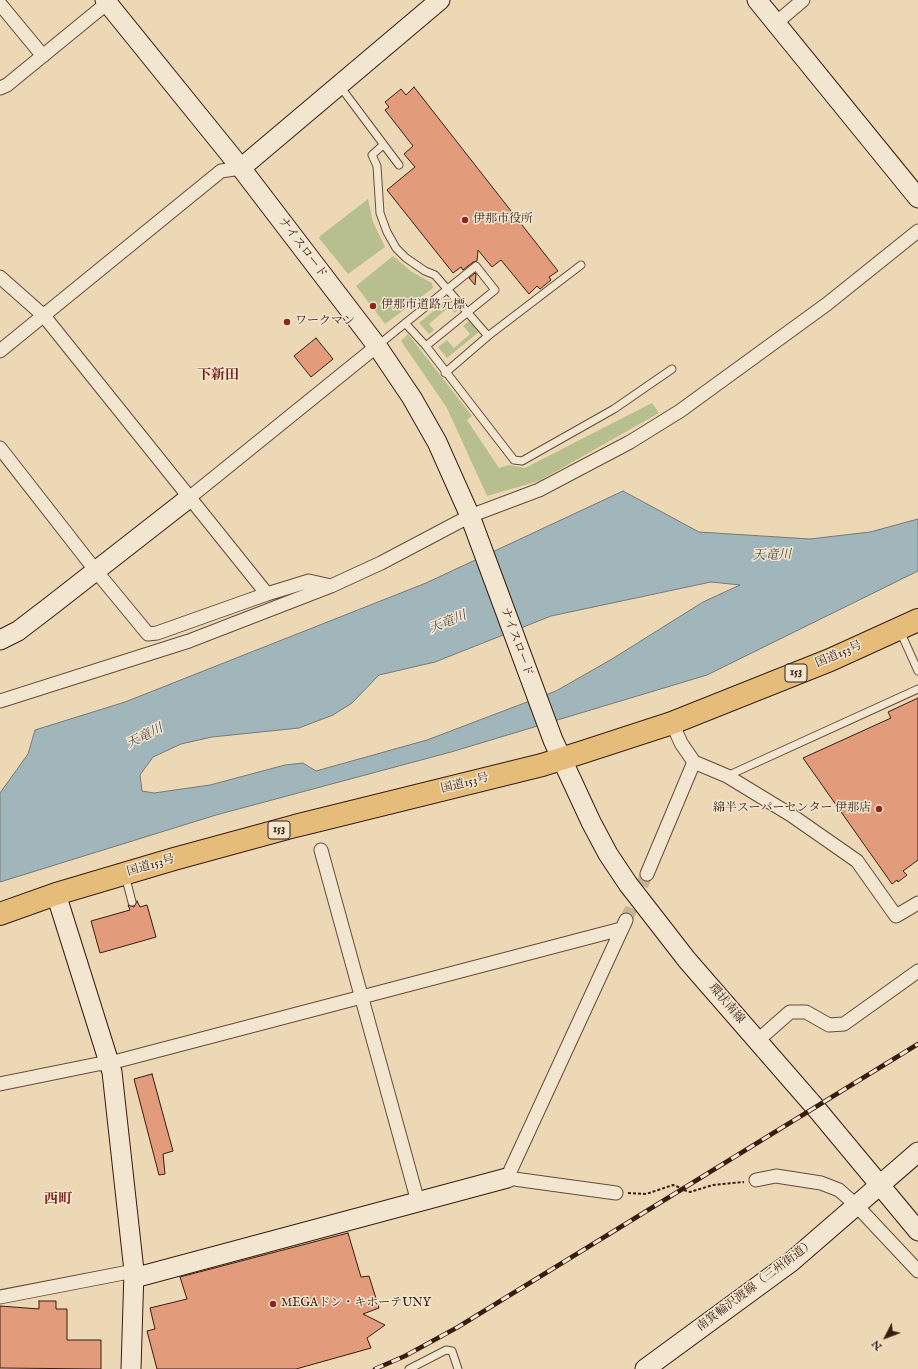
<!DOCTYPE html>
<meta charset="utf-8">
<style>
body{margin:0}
#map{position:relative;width:918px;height:1369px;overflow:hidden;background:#edd8b6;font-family:"IM FELL English",serif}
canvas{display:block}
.north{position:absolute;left:866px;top:1317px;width:40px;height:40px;-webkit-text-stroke:3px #f3e6d0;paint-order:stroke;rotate:228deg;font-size:11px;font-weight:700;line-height:16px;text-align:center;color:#371d10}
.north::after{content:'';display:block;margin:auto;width:14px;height:18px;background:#371d10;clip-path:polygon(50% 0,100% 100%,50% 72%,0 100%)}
</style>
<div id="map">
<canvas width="918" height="1369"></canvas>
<div class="north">N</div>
</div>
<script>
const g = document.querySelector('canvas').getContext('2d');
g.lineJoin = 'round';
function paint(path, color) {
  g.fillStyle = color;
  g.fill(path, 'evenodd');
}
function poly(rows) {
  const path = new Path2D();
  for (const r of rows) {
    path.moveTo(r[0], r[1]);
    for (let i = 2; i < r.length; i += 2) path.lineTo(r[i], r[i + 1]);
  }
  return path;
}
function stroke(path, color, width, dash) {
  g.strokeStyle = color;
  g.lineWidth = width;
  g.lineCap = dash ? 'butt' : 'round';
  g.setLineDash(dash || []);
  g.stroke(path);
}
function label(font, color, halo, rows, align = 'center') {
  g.font = font + ' "IM FELL English","Noto Serif JP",serif';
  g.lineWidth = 3;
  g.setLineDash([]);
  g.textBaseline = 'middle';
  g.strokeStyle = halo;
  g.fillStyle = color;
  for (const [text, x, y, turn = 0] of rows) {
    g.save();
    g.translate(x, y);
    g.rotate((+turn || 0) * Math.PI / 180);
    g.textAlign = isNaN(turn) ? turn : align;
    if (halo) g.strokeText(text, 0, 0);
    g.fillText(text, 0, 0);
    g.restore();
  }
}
paint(poly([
 [368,199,373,222,385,247,348,274,319,238,320,236],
 [393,256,412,272,432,283,433,288,385,324,356,286],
 [449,298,459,309,455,313,449,307,429,324,434,330,429,334,419,323],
 [469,321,479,332,447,358,438,347,447,340,454,348,470,334,463,326],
 [408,334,472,416,467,420,499,468,509,465,525,468,652,403,659,413,539,481,487,496,447,408,401,341]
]), '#b7bf8f');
const water = poly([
 [623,491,699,532,810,539,870,532,918,519,918,571,707,675,451,752,216,815,0,882,0,793,28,754,35,730,125,702,426,583,623,491],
 [711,582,740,585,703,602,612,659,556,691,427,740,316,771,303,763,285,765,210,785,154,793,142,791,140,775,153,757,181,744,212,737,299,728,333,715,352,703,379,675,435,662,551,616,711,582]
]);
paint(water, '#a0b6ba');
stroke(water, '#767976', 1);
const building = poly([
 [414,87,558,271,549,277,551,280,540,289,537,286,529,294,501,260,492,267,478,250,477,261,473,262,463,270,461,267,453,273,387,190,415,167,404,154,413,146,385,110,389,107,385,102,401,89,406,95,414,87],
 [475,273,476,274,475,285,469,278,475,273],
 [316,338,333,359,311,377,294,356,316,338],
 [918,698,918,860,903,871,907,875,898,882,897,880,892,884,803,758,891,718,888,712,918,698],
 [137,901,140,907,147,905,156,937,100,953,91,921,130,910,128,905,134,907,137,901],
 [152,1074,173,1151,163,1154,165,1174,159,1175,134,1079,152,1074],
 [348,1233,361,1277,369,1276,379,1308,363,1314,385,1325,367,1338,371,1348,296,1369,157,1369,147,1331,155,1329,150,1308,187,1299,180,1277,348,1233],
 [39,1301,56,1301,56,1309,67,1309,67,1340,101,1340,101,1369,0,1368,0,1306,39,1309,39,1301]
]);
paint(building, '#e29c7c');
stroke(building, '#371d10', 1);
stroke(poly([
 [626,920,647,874]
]), '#c9b395', 13, [13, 6]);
const lane = poly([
 [339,85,399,165],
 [383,145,372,155,377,166,380,213,387,232,396,248,406,258,425,271,435,275,488,336],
 [405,323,426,346,514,460,522,461,614,409,672,369],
 [377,346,476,266,495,290,426,346],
 [445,373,488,336,581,265],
 [900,631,918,671],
 [727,776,918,689],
 [125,875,132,902],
 [409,1369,446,1350,452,1351,458,1369]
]);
const street = poly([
 [0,4,43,56],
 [776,23,803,0],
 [0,88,7,85,111,0],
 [0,277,44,316,267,594,309,581,331,586],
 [0,351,221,171,241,168],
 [0,448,96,571,148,634,157,633,267,594],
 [189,498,377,346],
 [0,701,189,641,331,586,381,563,470,516,539,490,630,442,680,411,827,304,918,231],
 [694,762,727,776,791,815,857,861,896,916,918,903],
 [321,850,418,1202],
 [647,874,694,762,681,743,672,723],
 [757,1041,790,1012,806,1012,829,1025,844,1024,918,971],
 [0,1084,98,1064,110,1063,621,929],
 [756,1180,776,1176,821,1183,839,1190,856,1205,918,1271],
 [616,1193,507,1178,626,920],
 [0,1297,134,1271]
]);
const secondary = poly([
 [105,0,241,168,377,346,412,398,437,442,470,516,553,740,591,822,608,854,628,884,687,960,815,1107,918,1231],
 [757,0,918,198],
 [241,168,440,0],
 [0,640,18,631,52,605,189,498],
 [56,894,112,1072,134,1271,131,1369],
 [134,1278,507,1178],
 [645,1369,791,1262,918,1152]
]);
const highway = poly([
 [0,914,56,894,174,859,295,826,542,765,583,752,672,723,830,660,918,620]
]);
stroke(lane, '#644c3a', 9);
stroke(street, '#644c3a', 15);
stroke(secondary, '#371d10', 21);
stroke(highway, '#371d10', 24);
stroke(poly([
 [684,1190,690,1192,713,1185,744,1182],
 [628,1193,646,1194,673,1185,681,1188]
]), '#371d10', 2, [3, 2]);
stroke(lane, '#f3e6d0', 7);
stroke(street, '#f3e6d0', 13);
stroke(secondary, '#f3e6d0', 19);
stroke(highway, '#e6bc7b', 22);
const rail = poly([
 [375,1369,405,1356,458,1327,918,1044]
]);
stroke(rail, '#371d10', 4.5);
stroke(rail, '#f3e6d0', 3, [9]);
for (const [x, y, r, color] of [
 [465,220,4,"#8f2418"],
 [373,306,4,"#8f2418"],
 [287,322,4,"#8f2418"],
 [879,809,4,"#8f2418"],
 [273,1304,4,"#8f2418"]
]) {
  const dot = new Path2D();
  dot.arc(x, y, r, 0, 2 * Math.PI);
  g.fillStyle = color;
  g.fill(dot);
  stroke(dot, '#f3e6d0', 1.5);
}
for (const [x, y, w] of [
 [796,673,22],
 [279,830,22]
]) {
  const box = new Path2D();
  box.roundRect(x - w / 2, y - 9, w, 18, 3);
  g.fillStyle = '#f3e6d0';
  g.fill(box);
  stroke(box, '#371d10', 1);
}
label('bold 11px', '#371d10', null, [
 ["153",796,673],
 ["153",279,830]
]);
label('12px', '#371d10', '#f3e6d0', [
 ["伊那市役所",473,220],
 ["伊那市道路元標",381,306],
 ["ワークマン",295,322],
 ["綿半スーパーセンター 伊那店",871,809,"right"],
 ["MEGAドン・キホーテUNY",281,1304]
], 'left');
label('12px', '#371d10', '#f3e6d0', [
 ["ナイスロード",302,248,53],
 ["ナイスロード",516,642,70],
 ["国道153号",839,655,-23],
 ["国道153号",465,784,-14],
 ["国道153号",151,866,-16],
 ["環状南線",726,1004,49],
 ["南箕輪沢渡線（三州街道）",756,1286,-37]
]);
label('italic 13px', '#564b43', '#f3e6d0', [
 ["天竜川",772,556,-2],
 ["天竜川",448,623,-22],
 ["天竜川",145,737,-27]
]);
label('bold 14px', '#7a1f14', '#f3e6d0', [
 ["下新田",218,376],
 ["西町",58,1200]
]);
</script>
